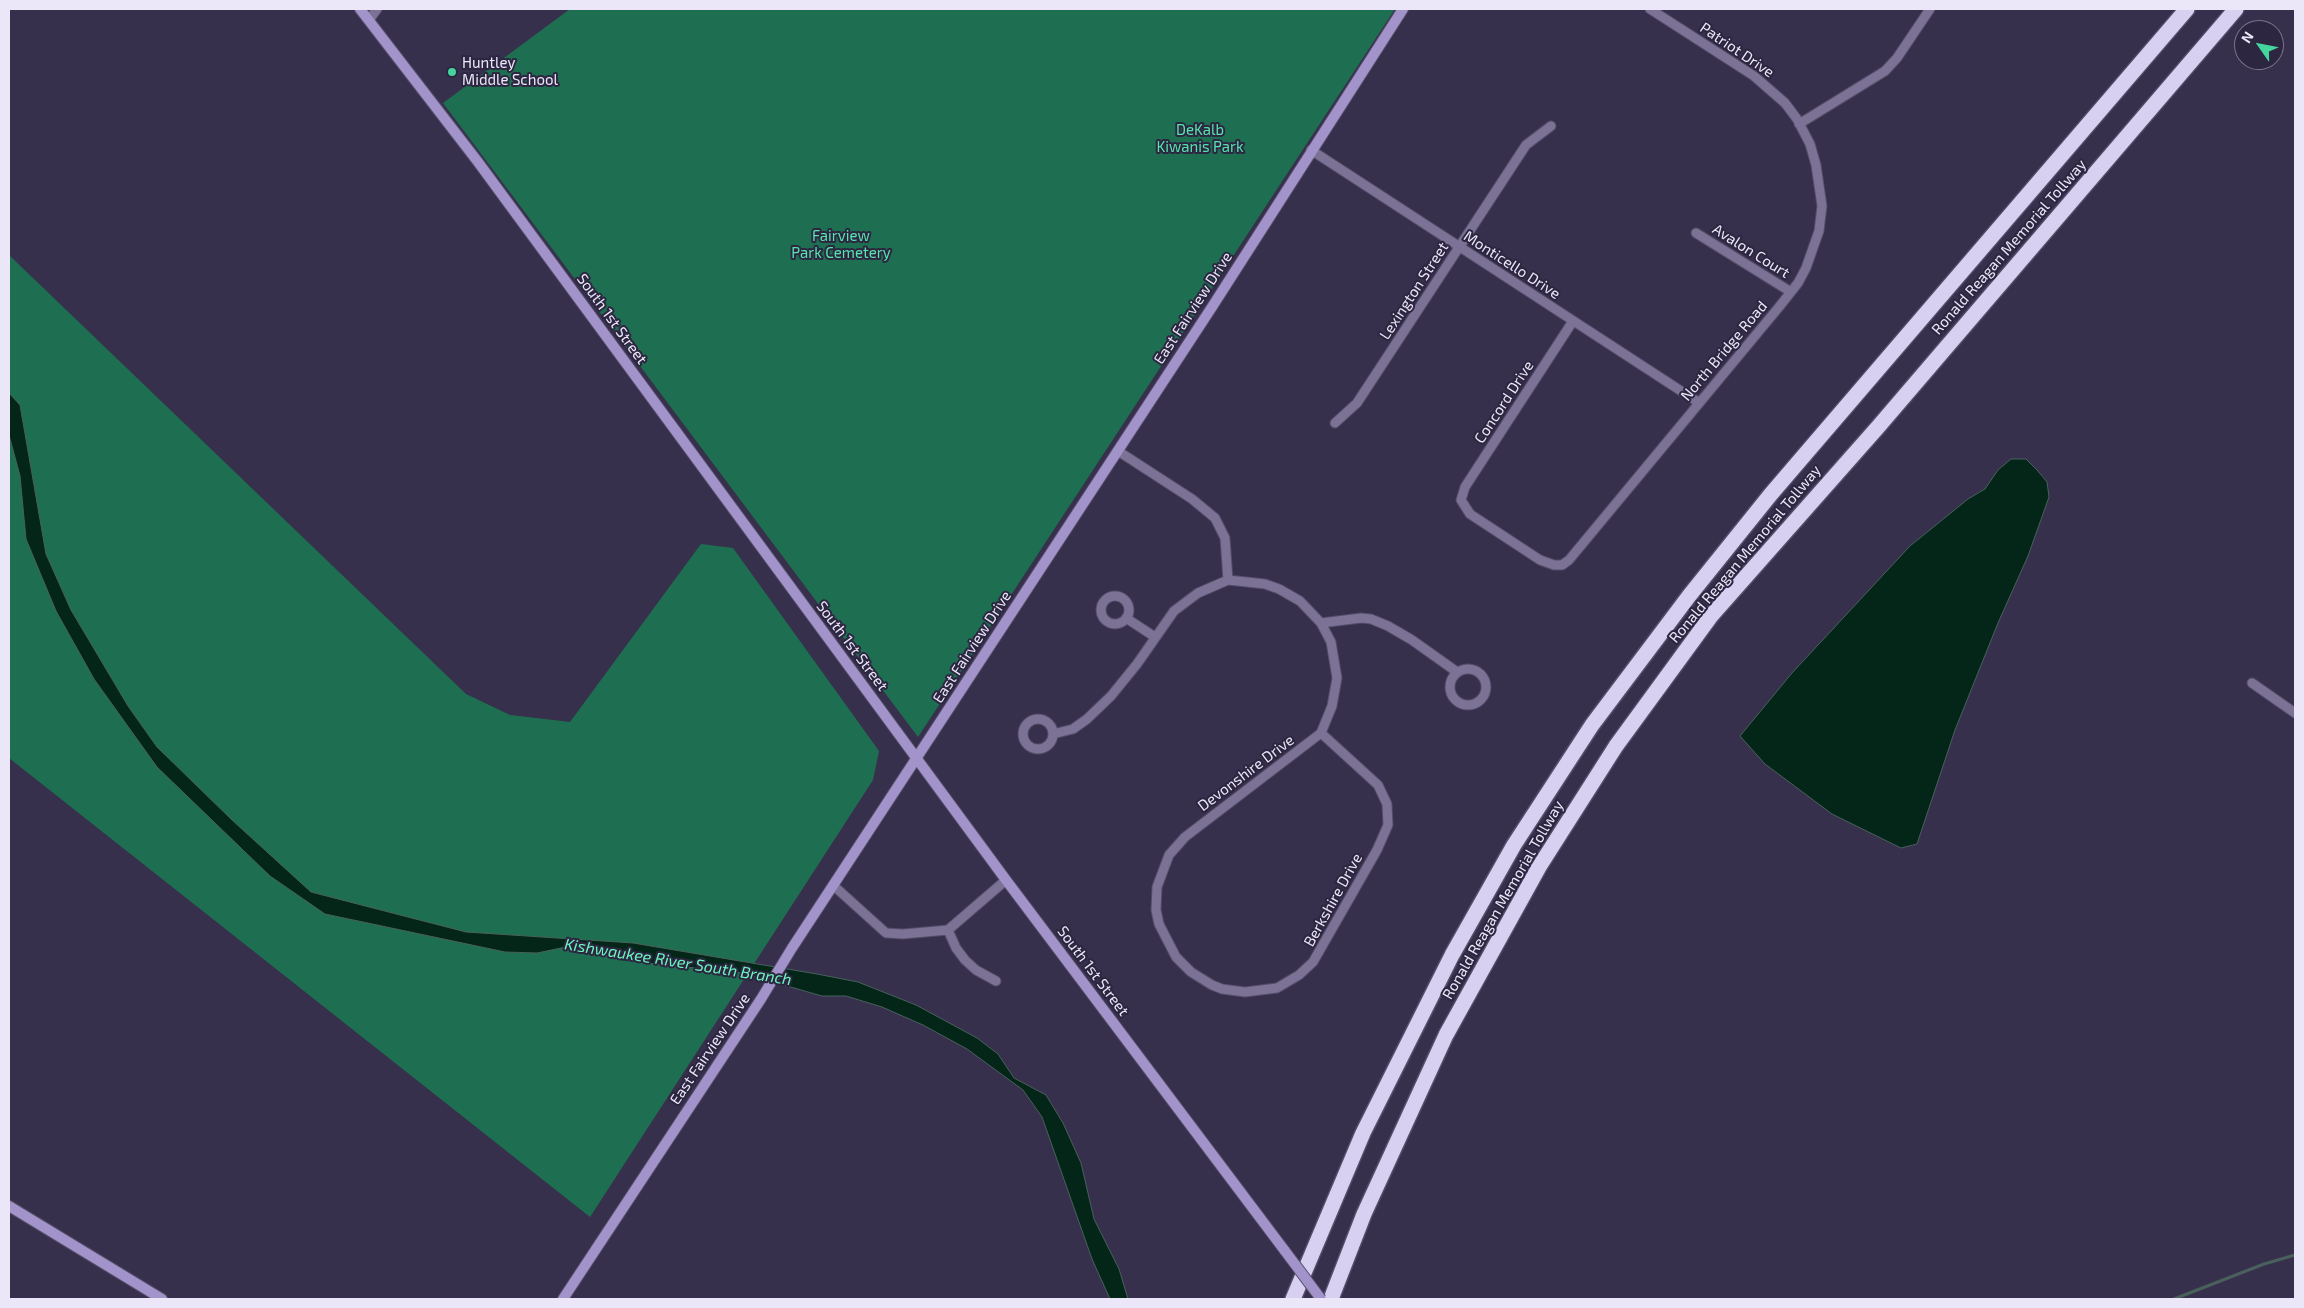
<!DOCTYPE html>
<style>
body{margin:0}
#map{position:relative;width:2304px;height:1308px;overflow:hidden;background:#37304c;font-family:"Exo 2",sans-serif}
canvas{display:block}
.frame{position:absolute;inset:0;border:10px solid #ebe7f9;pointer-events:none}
.north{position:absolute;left:2234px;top:20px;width:50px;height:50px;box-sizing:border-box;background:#2d2641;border:1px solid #79738b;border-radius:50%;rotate:303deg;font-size:14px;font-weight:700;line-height:20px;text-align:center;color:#ebe7f9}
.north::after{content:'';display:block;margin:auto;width:18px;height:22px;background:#46d49e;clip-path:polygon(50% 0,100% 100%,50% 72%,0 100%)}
</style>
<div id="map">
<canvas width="2304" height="1308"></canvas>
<div class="frame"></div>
<div class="north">N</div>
</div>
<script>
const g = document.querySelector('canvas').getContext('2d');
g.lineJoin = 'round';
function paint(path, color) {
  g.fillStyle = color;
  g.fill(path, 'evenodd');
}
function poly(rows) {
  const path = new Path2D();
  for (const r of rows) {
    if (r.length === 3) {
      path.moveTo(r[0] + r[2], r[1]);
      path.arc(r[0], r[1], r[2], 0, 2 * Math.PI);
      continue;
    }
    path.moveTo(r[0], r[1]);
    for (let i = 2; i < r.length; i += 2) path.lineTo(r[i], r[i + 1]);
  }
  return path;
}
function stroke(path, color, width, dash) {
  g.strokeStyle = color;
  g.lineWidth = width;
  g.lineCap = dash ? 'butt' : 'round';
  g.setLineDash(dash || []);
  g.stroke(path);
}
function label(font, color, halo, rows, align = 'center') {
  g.font = font + ' "Exo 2",sans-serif';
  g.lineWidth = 4;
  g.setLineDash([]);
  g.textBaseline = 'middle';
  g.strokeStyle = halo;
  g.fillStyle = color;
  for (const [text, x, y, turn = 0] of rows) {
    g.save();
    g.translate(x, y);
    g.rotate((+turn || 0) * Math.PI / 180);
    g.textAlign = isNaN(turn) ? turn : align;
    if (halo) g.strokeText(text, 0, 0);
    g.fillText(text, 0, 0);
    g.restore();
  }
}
paint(poly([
 [570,9,1395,9,918,737,443,103],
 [9,255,466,694,510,715,570,722,701,544,733,548,879,751,873,780,590,1217,9,758]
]), '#1e6f51');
const water = poly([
 [9,393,20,405,46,554,71,610,128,706,157,747,232,820,311,892,466,932,633,943,817,974,858,982,916,1005,977,1038,998,1054,1014,1078,1046,1095,1063,1123,1081,1163,1094,1219,1119,1269,1128,1299,1110,1299,1092,1259,1042,1117,1023,1090,967,1049,923,1025,882,1007,846,996,822,996,738,972,655,964,600,955,591,948,566,947,537,953,505,952,325,914,270,876,157,767,94,679,56,611,26,539,20,476,9,435,9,393],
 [2011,459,2026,459,2037,470,2047,482,2049,497,2028,556,1998,623,1955,730,1917,844,1901,848,1832,814,1765,764,1740,736,1792,673,1910,546,1968,499,1985,489,1998,470,2011,459]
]);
paint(water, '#032619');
stroke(water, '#49605c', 1);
stroke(poly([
 [2174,1299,2264,1264,2295,1255]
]), '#49605c', 3);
const street = poly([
 [369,20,377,9],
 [1799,124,1885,71,1897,58,1930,9],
 [1311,150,1698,402],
 [1696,233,1791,292],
 [1573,321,1465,487,1461,500,1470,514,1540,560,1554,565,1562,565,1569,560,1779,307,1798,283,1806,268,1819,231,1822,206,1816,165,1810,144,1797,119,1785,103,1754,76,1650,9],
 [1335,423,1357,403,1526,145,1551,126],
 [1118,451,1192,499,1215,518,1225,538,1228,580],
 [1115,610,14],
 [1126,618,1155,637],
 [1321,623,1361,618,1371,619,1388,626,1412,640,1457,672],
 [1468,687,18],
 [2252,683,2295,713],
 [1038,734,15],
 [1053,734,1073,729,1087,719,1111,696,1137,664,1174,611,1198,593,1228,580,1265,584,1279,589,1300,601,1321,623,1331,642,1337,678,1332,706,1321,733,1185,837,1169,855,1157,887,1156,910,1159,924,1176,957,1191,972,1212,985,1222,989,1245,992,1277,988,1299,975,1313,962,1377,850,1388,825,1387,804,1378,785,1321,733],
 [834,886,886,933,903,934,948,930],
 [996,981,976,970,965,960,956,948,948,930,1006,880]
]);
const secondary = poly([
 [360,9,478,162,1006,880,1285,1251],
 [9,1206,162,1299],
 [563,1299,761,999,792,948,1212,307,1403,9]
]);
const highway = poly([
 [1293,1299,1363,1133,1452,955,1514,845,1592,725,1689,596,1771,494,2187,9],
 [1331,1299,1364,1214,1446,1035,1539,867,1616,746,1711,616,1878,427,2236,9]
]);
stroke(street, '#544d68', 11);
stroke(secondary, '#544d68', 12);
stroke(highway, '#544d68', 18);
stroke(street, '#7b7295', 9);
stroke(secondary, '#a294cb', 10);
stroke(highway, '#d7d0f1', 15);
const secondaryBridge = poly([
 [1285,1251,1321,1299]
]);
stroke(secondaryBridge, '#544d68', 12, []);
stroke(secondaryBridge, '#a294cb', 10);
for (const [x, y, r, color] of [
 [452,72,5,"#46d49e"]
]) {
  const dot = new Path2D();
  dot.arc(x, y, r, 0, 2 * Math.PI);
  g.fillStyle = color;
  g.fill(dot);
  stroke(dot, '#2d2641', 2);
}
label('15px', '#ebe7f9', '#2d2641', [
 ["Patriot Drive",1737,50,34],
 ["Ronald Reagan Memorial Tollway",2009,247,-49],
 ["Avalon Court",1751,251,32],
 ["Monticello Drive",1512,265,33],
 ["Lexington Street",1414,291,-57],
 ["East Fairview Drive",1193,308,-57],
 ["South 1st Street",612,319,54],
 ["North Bridge Road",1724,351,-50],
 ["Concord Drive",1504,402,-57],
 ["Ronald Reagan Memorial Tollway",1745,554,-50],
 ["South 1st Street",852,646,53],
 ["East Fairview Drive",972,647,-57],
 ["Devonshire Drive",1246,773,-37],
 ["Berkshire Drive",1333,900,-61],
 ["Ronald Reagan Memorial Tollway",1503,900,-60],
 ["South 1st Street",1093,971,53],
 ["East Fairview Drive",710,1049,-56]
]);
label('15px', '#ebe7f9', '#2d2641', [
 ["Huntley",462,63],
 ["Middle School",462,80]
], 'left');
label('15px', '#55e5ad', '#2d2641', [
 ["DeKalb",1200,130],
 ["Kiwanis Park",1200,147],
 ["Fairview",841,236],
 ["Park Cemetery",841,253]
]);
label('italic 16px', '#6af8bf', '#2d2641', [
 ["Kishwaukee River South Branch",678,962,9]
]);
</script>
